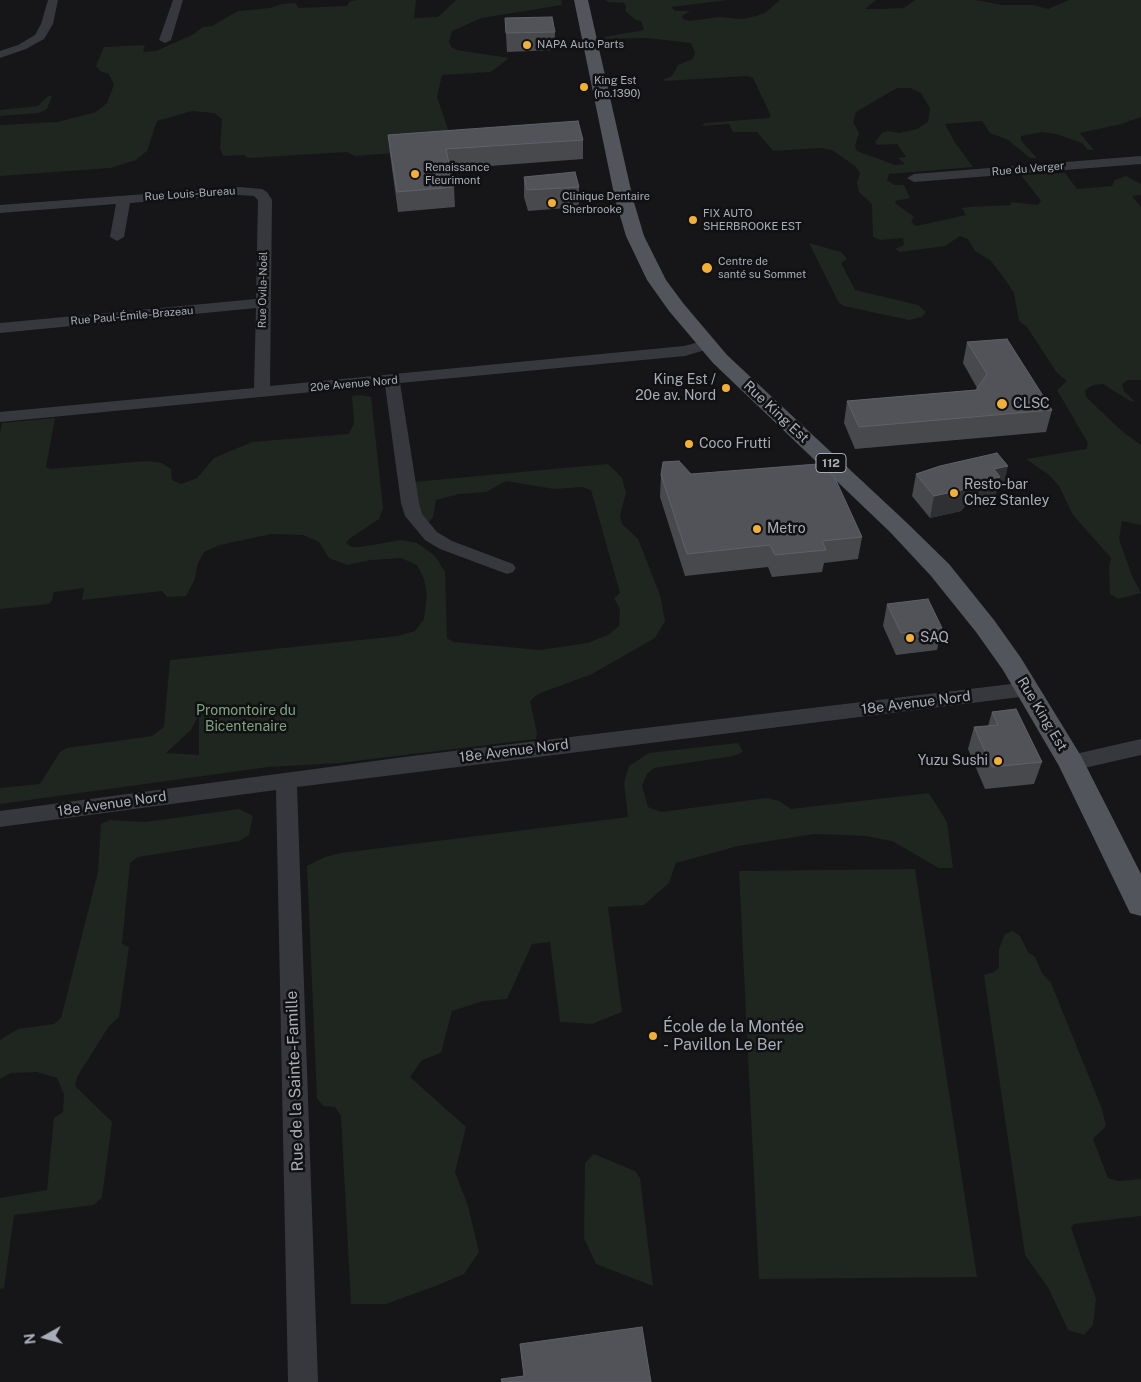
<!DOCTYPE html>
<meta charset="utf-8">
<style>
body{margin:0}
#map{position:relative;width:1141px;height:1382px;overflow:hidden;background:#161618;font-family:"Public Sans",sans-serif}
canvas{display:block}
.north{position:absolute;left:20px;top:1312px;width:50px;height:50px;-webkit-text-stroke:4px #111113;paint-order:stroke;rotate:263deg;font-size:14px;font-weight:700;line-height:20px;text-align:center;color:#a8adb8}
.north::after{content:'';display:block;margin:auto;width:18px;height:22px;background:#a8adb8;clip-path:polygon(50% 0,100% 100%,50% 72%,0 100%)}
</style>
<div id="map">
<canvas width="1141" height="1382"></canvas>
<div class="north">N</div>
</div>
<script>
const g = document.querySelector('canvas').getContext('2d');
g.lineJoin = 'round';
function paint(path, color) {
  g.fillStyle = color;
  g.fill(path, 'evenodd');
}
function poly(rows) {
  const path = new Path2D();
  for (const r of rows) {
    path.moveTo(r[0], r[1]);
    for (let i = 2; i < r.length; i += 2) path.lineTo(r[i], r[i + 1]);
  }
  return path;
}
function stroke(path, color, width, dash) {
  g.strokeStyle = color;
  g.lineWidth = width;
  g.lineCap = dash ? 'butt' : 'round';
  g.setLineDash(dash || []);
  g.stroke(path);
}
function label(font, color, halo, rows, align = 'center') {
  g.font = font + ' "Public Sans",sans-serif';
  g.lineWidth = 5;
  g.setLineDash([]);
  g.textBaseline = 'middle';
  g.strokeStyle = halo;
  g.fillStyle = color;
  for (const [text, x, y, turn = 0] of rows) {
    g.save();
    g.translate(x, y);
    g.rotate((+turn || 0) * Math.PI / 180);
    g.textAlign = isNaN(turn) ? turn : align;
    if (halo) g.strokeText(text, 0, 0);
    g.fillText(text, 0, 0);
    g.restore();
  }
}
paint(poly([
 [359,0,416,0,414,18,438,17,456,0,561,0,562,5,482,18,452,31,449,42,451,47,457,50,509,58,491,72,442,75,437,97,448,129,444,142,395,153,355,156,347,152,248,158,244,155,223,156,220,148,222,119,214,113,192,111,157,121,147,151,136,160,110,168,0,176,0,125,58,122,96,112,107,103,114,85,109,74,100,71,96,66,104,47,145,45,143,52,156,51,192,35,203,27,212,26,238,11,270,8,282,4,295,3,299,8,347,6,350,1],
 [605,0,728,0,671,7,675,11,690,11,682,16,683,19,690,21,719,17,742,19,756,16,765,13,780,0,876,0,865,9,881,9,904,8,915,0,975,0,1003,5,1033,5,1048,9,1069,0,1141,0,1141,117,1121,124,1080,133,1094,150,1088,150,1082,143,1056,134,1042,132,1021,136,1021,141,1037,158,1030,158,1008,140,990,133,982,121,945,124,954,141,973,167,889,174,887,180,894,185,904,185,910,198,896,201,895,203,914,217,911,222,916,226,966,215,962,208,970,207,1011,205,1011,202,1038,205,1041,201,1021,175,1065,173,1077,189,1112,186,1115,180,1126,176,1141,184,1141,195,1132,196,1141,207,1141,380,1128,380,1122,384,1124,391,1135,402,1130,401,1103,384,1093,385,1085,390,1086,397,1123,432,1141,445,1141,525,1122,521,1119,539,1132,576,1141,593,1118,599,1110,594,1109,567,1111,558,1073,515,1059,486,1049,475,1026,459,1086,449,1088,443,1057,390,1067,381,1057,373,1027,327,1019,321,1014,293,1002,275,990,260,975,251,968,239,960,236,945,246,900,252,895,249,904,245,903,238,880,240,873,237,872,204,859,192,857,183,860,173,855,166,832,150,821,148,773,151,757,132,733,132,729,124,702,126,705,123,769,118,771,116,753,78,747,76,665,81,662,80,672,76,678,65,693,59,695,53,691,43,647,38,606,39,604,37,644,30,641,21,636,20,625,11,626,7,624,3,608,2],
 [897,88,910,88,921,93,930,108,928,122,917,129,899,133,888,131,882,133,875,142,877,145,897,144,906,157,898,158,905,164,895,165,857,151,855,146,859,133,853,122,856,112],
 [48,96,52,96,47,109,38,113,0,116,0,110,38,106],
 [809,243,841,252,847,259,841,263,855,290,918,305,926,312,922,317,909,320,844,306,839,303],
 [360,395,371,397,383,508,379,519,349,539,346,543,352,547,360,547,401,540,417,543,435,556,445,572,447,638,453,642,540,650,588,643,608,635,619,626,620,610,614,598,620,593,591,490,583,487,554,489,506,481,486,492,459,494,436,500,433,517,429,522,423,521,413,482,608,464,622,478,626,493,620,515,622,524,638,539,660,595,665,621,655,638,592,674,538,694,530,701,537,733,536,739,339,763,268,767,0,804,0,788,40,784,60,752,67,748,152,736,164,727,170,660,398,636,415,631,424,619,427,596,424,579,417,565,401,558,371,560,347,565,329,558,319,542,303,535,271,534,220,545,204,552,198,563,194,581,186,596,167,597,162,591,82,600,84,588,54,592,52,600,49,604,0,609,0,433,2,423,55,418,46,467,50,469,147,461,162,463,171,469,172,480,181,484,197,478,214,458,252,442,349,434,354,423,352,396],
 [199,715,199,755,166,753,191,730],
 [738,743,743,752,733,756,654,768,647,774,642,786,648,807,661,812,766,798,779,801,791,809,929,793,947,822,953,868,939,868,892,841,865,836,814,834,738,846,676,863,669,883,644,905,608,907,622,1012,592,1024,560,1022,550,942,532,944,507,999,483,1001,452,1011,441,1053,422,1060,410,1077,466,1127,455,1172,468,1206,479,1252,464,1274,438,1285,386,1304,351,1304,341,1116,335,1107,323,1106,317,1098,307,866,325,857,341,853,628,817,624,783,629,766,649,753],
 [239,809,253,816,249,835,239,841,138,857,130,863,122,944,129,947,119,1017,109,1026,77,1077,75,1086,112,1122,102,1197,94,1205,14,1215,4,1288,0,1289,0,1198,47,1190,54,1118,63,1112,64,1094,57,1078,37,1072,11,1073,0,1079,0,1040,18,1029,54,1024,61,1018,98,872,101,824,110,820,146,822],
 [915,869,977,1277,759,1279,739,871],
 [1013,931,1020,936,1028,952,1035,957,1042,973,1051,983,1102,1109,1106,1126,1093,1139,1108,1178,1118,1181,1141,1179,1141,1216,1074,1224,1071,1228,1096,1299,1093,1325,1084,1335,1068,1330,1049,1289,1025,1255,984,975,994,972,999,968,999,949,1005,934],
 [594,1154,635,1171,640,1178,653,1286,596,1264,584,1238,585,1163]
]), '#1e261f');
paint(poly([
 [48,0,58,0,53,24,44,39,26,49,0,58,0,51,18,45,35,35,41,24,48,0],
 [173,0,183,0,171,40,165,43,159,40,173,0],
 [1141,156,1141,164,914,182,907,178,914,174,1141,156],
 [239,187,262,189,267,192,272,200,270,386,684,346,707,340,712,342,715,345,712,348,685,356,400,383,419,503,422,514,437,532,452,541,513,564,516,568,513,572,507,574,440,549,425,540,405,516,401,503,385,385,0,422,0,412,254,388,256,308,0,333,0,323,256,299,258,200,254,196,239,195,130,203,124,237,117,241,110,237,116,204,0,213,0,205,239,187],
 [1028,682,1035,684,1038,689,1035,694,1028,696,297,787,318,1382,288,1382,276,790,0,827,0,811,412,756,1028,682],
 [1141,739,1141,755,1071,771,1064,769,1061,763,1064,757,1071,755,1141,739]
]), '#37383d');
paint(poly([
 [574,0,588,0,633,199,644,236,666,280,683,303,727,355,906,522,949,564,994,620,1021,658,1081,756,1141,874,1141,916,1130,913,1059,766,1003,670,976,632,931,576,890,532,713,363,669,311,647,280,626,236,615,199,574,0]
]), '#53555c');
paint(poly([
 [505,18,555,32,555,50,507,52],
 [388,135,583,140,583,159,450,169,454,187,455,207,398,212,390,154],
 [524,177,579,187,579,207,528,211,524,197],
 [967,342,1052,410,1046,432,855,449,844,423,847,401,976,390,977,388,963,363],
 [691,474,862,537,858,559,824,563,822,572,772,577,768,567,685,576,660,497,661,475],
 [916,474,1003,488,997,489,995,498,966,505,961,511,930,518,912,496],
 [887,604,942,628,937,650,896,655,883,626],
 [992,712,1042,762,1034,784,985,789,968,749,974,727,988,726]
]), '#47494d');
paint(poly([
 [1008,466,1003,488,997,489,995,498,966,505,961,511,930,518,934,496,971,483,994,469]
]), '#2f3033');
const building = poly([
 [552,17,555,32,506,33,505,18,552,17],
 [578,121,583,140,446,149,454,187,397,192,388,135,578,121],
 [575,172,579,187,527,190,524,177,575,172],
 [1007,339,1052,410,859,427,847,401,976,390,987,374,967,342,1007,339],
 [997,453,1008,466,994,469,1000,477,971,483,966,489,934,496,916,474,940,466,997,453],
 [679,461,691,474,818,464,834,476,862,537,822,541,826,550,775,555,770,545,687,554,661,475,663,462,679,461],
 [928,599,942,628,901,633,887,604,928,599],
 [1016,709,1042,762,992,767,974,727,998,725,992,712,1016,709],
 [642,1327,651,1382,502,1382,501,1379,524,1376,520,1344,642,1327]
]);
paint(building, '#525359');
stroke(building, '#5f6168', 1);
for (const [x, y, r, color] of [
 [527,45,5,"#f2b134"],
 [584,87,5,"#f2b134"],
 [415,174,5,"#f2b134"],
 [552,203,5,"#f2b134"],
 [693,220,5,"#f2b134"],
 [707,268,6,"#f2b134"],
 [726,388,5,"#f2b134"],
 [1002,404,6,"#f2b134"],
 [689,444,5,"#f2b134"],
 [954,493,5,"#f2b134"],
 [757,529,5,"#f2b134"],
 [910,638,5,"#f2b134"],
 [998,761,5,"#f2b134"],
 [653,1036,5,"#f2b134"]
]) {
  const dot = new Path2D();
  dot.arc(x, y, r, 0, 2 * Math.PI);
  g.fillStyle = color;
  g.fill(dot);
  stroke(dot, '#111113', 2);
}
label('11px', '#a8adb8', '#111113', [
 ["NAPA Auto Parts",537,45],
 ["King Est",594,81],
 ["(no.1390)",594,94],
 ["Renaissance",425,168],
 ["Fleurimont",425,181],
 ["Clinique Dentaire",562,197],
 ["Sherbrooke",562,210],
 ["FIX AUTO",703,214],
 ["SHERBROOKE EST",703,227],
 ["Centre de",718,262],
 ["santé su Sommet",718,275]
], 'left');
label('11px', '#a8adb8', '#111113', [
 ["Rue du Verger",1028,169,-5],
 ["Rue Louis-Bureau",190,194,-4],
 ["Rue Ovila-Noël",263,290,-89],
 ["Rue Paul-Émile-Brazeau",132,316,-5],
 ["20e Avenue Nord",354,384,-5]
]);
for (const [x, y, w] of [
 [831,463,30]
]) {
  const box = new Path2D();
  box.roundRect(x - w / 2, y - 9.5, w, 19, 4);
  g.fillStyle = '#111113';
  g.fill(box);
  stroke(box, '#a8adb8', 1);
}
label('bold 12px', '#a8adb8', null, [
 ["112",831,463]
]);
label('14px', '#a8adb8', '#111113', [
 ["King Est /",716,380,"right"],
 ["20e av. Nord",716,396,"right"],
 ["CLSC",1013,404],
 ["Coco Frutti",699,444],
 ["Resto-bar",964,485],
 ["Chez Stanley",964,501],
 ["Metro",767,529],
 ["SAQ",920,638],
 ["Yuzu Sushi",988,761,"right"]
], 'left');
label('14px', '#a8adb8', '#111113', [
 ["Rue King Est",776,412,43],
 ["18e Avenue Nord",916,703,-7],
 ["Rue King Est",1042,714,59],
 ["18e Avenue Nord",514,751,-7],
 ["18e Avenue Nord",112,804,-8]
]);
label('14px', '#7fa381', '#111113', [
 ["Promontoire du",246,711],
 ["Bicentenaire",246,727]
]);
label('16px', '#a8adb8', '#111113', [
 ["École de la Montée",663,1027],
 ["- Pavillon Le Ber",663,1045]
], 'left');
label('16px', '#a8adb8', '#111113', [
 ["Rue de la Sainte-Famille",295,1081,-92]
]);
</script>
